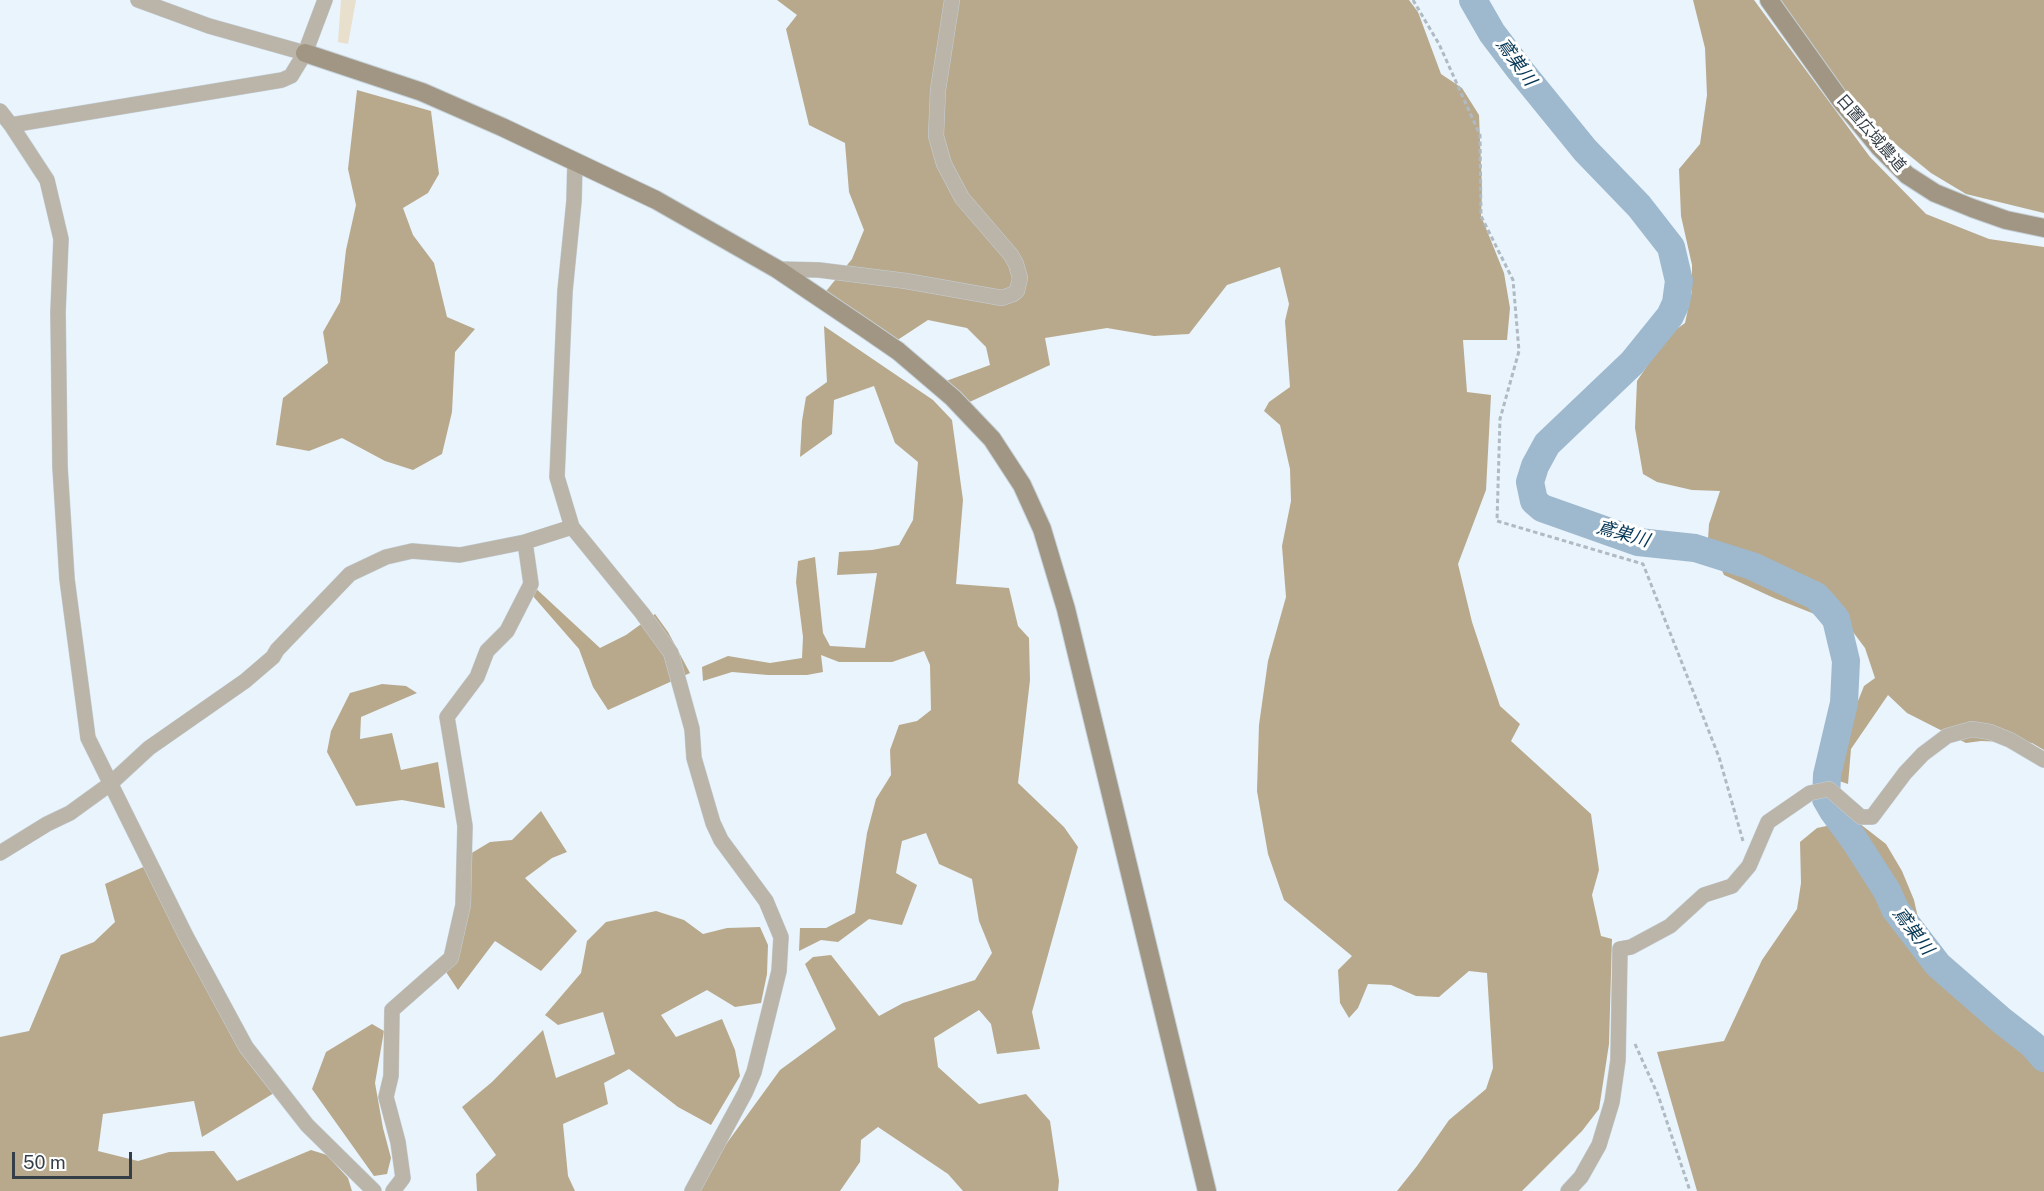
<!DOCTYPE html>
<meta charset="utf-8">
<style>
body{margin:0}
#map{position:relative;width:2044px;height:1191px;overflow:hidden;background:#e9f4fc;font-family:"Public Sans",sans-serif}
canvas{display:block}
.scale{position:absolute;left:12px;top:1152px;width:120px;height:27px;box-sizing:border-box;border:3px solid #343e46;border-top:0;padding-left:8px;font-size:18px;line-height:21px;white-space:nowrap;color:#343e46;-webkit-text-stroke:4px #fff;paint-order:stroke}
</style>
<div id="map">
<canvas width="2044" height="1191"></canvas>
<div class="scale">50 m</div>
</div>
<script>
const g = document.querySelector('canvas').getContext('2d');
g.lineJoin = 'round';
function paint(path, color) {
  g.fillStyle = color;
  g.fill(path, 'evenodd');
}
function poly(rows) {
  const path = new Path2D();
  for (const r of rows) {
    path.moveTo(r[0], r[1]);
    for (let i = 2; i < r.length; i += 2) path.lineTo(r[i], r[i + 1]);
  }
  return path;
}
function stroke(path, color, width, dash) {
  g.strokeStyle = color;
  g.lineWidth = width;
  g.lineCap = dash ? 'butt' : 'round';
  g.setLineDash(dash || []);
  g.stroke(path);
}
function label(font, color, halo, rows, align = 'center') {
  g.font = font + ' "Public Sans","Noto Sans JP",sans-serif';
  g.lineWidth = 6;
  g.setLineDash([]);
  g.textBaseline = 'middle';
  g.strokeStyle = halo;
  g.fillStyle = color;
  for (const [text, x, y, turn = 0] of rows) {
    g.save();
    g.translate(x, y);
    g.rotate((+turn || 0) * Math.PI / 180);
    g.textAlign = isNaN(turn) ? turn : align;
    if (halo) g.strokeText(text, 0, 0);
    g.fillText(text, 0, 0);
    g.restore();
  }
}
paint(poly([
 [341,0,356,0,348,44,338,42]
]), '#e8dfcd');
paint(poly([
 [777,0,1409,0,1418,12,1441,74,1462,88,1479,115,1482,190,1481,216,1504,273,1510,308,1507,340,1463,340,1467,392,1491,395,1486,490,1458,564,1472,622,1500,706,1520,724,1511,741,1591,814,1599,870,1592,895,1601,936,1612,939,1609,1044,1599,1109,1582,1131,1522,1191,1397,1191,1417,1166,1449,1120,1486,1089,1493,1068,1487,973,1469,971,1439,997,1416,996,1391,985,1368,984,1358,1008,1349,1018,1340,1003,1338,970,1352,956,1284,900,1268,854,1257,791,1259,725,1268,661,1286,597,1282,546,1291,501,1290,469,1280,425,1264,411,1269,402,1290,387,1285,321,1289,304,1280,267,1227,285,1189,334,1154,336,1107,328,1045,338,1050,365,963,405,946,381,990,365,986,347,967,328,928,320,896,341,823,295,852,259,864,230,849,192,845,143,809,125,786,29,797,15],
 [1693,0,1754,0,1870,157,1926,214,1989,239,2044,247,2044,750,2032,743,1981,741,1966,743,1907,713,1888,695,1851,749,1848,784,1836,780,1846,731,1864,686,1875,678,1865,648,1850,628,1774,598,1724,575,1708,539,1709,524,1720,491,1692,490,1657,482,1643,474,1635,428,1637,381,1667,336,1685,323,1692,291,1692,265,1681,216,1679,169,1700,144,1707,95,1705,48],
 [1779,0,2044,0,2044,213,1966,194,1931,173,1872,125,1840,87],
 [357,90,431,111,439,174,428,193,403,208,413,235,434,263,447,317,475,329,455,352,452,412,442,454,413,470,385,461,342,438,309,451,276,445,283,398,328,363,323,332,340,302,346,250,356,205,348,169],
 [824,326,933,400,952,420,963,500,956,584,1009,588,1018,626,1029,638,1030,680,1018,783,1064,827,1078,847,1032,1012,1040,1049,997,1054,991,1024,979,1010,934,1038,938,1067,979,1104,1026,1094,1050,1121,1059,1181,1058,1191,963,1191,948,1174,878,1127,861,1140,860,1162,840,1191,692,1191,780,1070,836,1029,805,964,813,957,831,955,879,1016,903,1003,975,980,992,953,979,921,972,879,939,864,926,833,902,841,896,873,917,885,902,925,869,919,838,942,821,940,799,951,800,928,826,928,855,913,867,833,876,799,891,775,890,750,899,725,917,721,931,710,930,665,924,651,892,662,839,662,821,655,823,672,807,675,768,675,732,672,703,681,702,667,728,656,770,663,802,658,803,637,796,582,798,561,815,557,823,633,830,646,865,648,877,573,837,575,839,552,872,550,899,545,913,520,918,462,895,443,874,386,834,400,832,434,800,457,802,421,806,397,827,382],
 [531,584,600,648,626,635,655,614,668,632,690,673,608,710,593,687,579,649,532,595],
 [382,684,406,686,417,693,361,717,360,739,392,733,401,770,438,762,445,808,402,800,356,806,327,752,331,731,350,693],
 [541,811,567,852,552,858,525,878,577,931,541,971,495,941,458,990,442,966,470,854,490,842,512,840],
 [1855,820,1886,844,1902,871,1914,900,1928,962,1934,972,1958,997,1984,1016,2044,1049,2044,1191,1697,1191,1657,1052,1724,1041,1762,960,1797,909,1801,883,1800,842,1817,828],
 [150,864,274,1093,202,1137,194,1101,103,1114,98,1151,138,1161,169,1152,214,1151,237,1181,311,1150,327,1155,348,1178,352,1191,0,1191,0,1037,29,1031,61,955,94,942,115,922,105,884],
 [656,911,684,920,703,934,727,928,760,927,768,945,767,974,761,1003,735,1007,707,990,661,1015,676,1037,722,1019,735,1050,740,1076,711,1125,678,1107,629,1069,604,1083,608,1104,563,1124,568,1176,575,1191,477,1191,476,1174,496,1155,462,1107,492,1082,543,1030,556,1078,615,1054,603,1012,558,1025,545,1015,581,973,587,941,606,922],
 [372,1024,384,1031,375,1083,383,1128,391,1158,387,1174,374,1176,312,1089,326,1052]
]), '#b8a98d');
stroke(poly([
 [1473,0,1492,33,1520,70,1585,150,1639,206,1671,247,1679,281,1676,303,1670,316,1632,363,1547,444,1535,466,1530,482,1534,501,1542,508,1638,542,1695,548,1752,566,1816,596,1826,607,1836,619,1846,661,1844,703,1827,775,1826,799,1833,811,1855,841,1887,891,1895,909,1938,965,2001,1020,2033,1045,2044,1058]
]), '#9eb8ce', 28);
const street = poly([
 [138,0,209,26,305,53],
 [0,111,11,125,47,180,61,239,58,312,60,467,67,579,88,738,186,936,246,1047,307,1125,374,1191],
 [11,125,282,80,291,76,305,53,325,0],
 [575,161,574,201,565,291,557,477,572,527,642,613,671,653,692,729,694,758,713,823,721,840,766,901,781,937,779,971,754,1072,745,1093,692,1191],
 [777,269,819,270,906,281,1002,298,1013,294,1017,291,1020,278,1016,264,1011,255,962,198,944,164,936,136,938,90,952,0],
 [0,853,47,824,70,813,110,784,149,748,245,681,273,657,277,650,350,574,386,557,412,551,460,555,525,542,572,527],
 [393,1191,403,1178,398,1142,386,1097,391,1076,392,1010,451,958,463,905,465,826,447,717,477,677,487,651,507,631,531,584,525,542],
 [1568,1191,1581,1177,1599,1145,1612,1102,1618,1060,1620,949,1631,947,1670,926,1704,895,1732,886,1749,866,1768,822,1810,793,1829,789,1861,817,1872,817,1905,773,1923,754,1947,736,1972,729,1990,732,2010,740,2044,760]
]);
const secondary = poly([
 [1769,0,1841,101,1880,148,1907,175,1935,193,1972,208,2006,220,2044,228],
 [305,53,422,92,502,127,656,200,777,269,866,329,898,351,953,398,992,439,1022,485,1042,529,1066,609,1207,1191]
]);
stroke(street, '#c5d0d8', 16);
stroke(secondary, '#c5d0d8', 20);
stroke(poly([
 [1413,0,1439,44,1480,135,1481,216,1513,280,1519,351,1500,419,1497,521,1643,564,1719,757,1743,841],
 [1635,1044,1658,1095,1690,1191]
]), '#b0bac2', 3, [4.5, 3]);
stroke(street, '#bbb4a8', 15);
stroke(secondary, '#a09683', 18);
label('16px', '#343e46', '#fff', [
 ["日置広域農道",1871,133,49]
]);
label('italic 18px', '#053654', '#fff', [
 ["鳶巣川",1516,62,54],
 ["鳶巣川",1623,534,16],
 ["鳶巣川",1913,931,53]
]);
</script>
